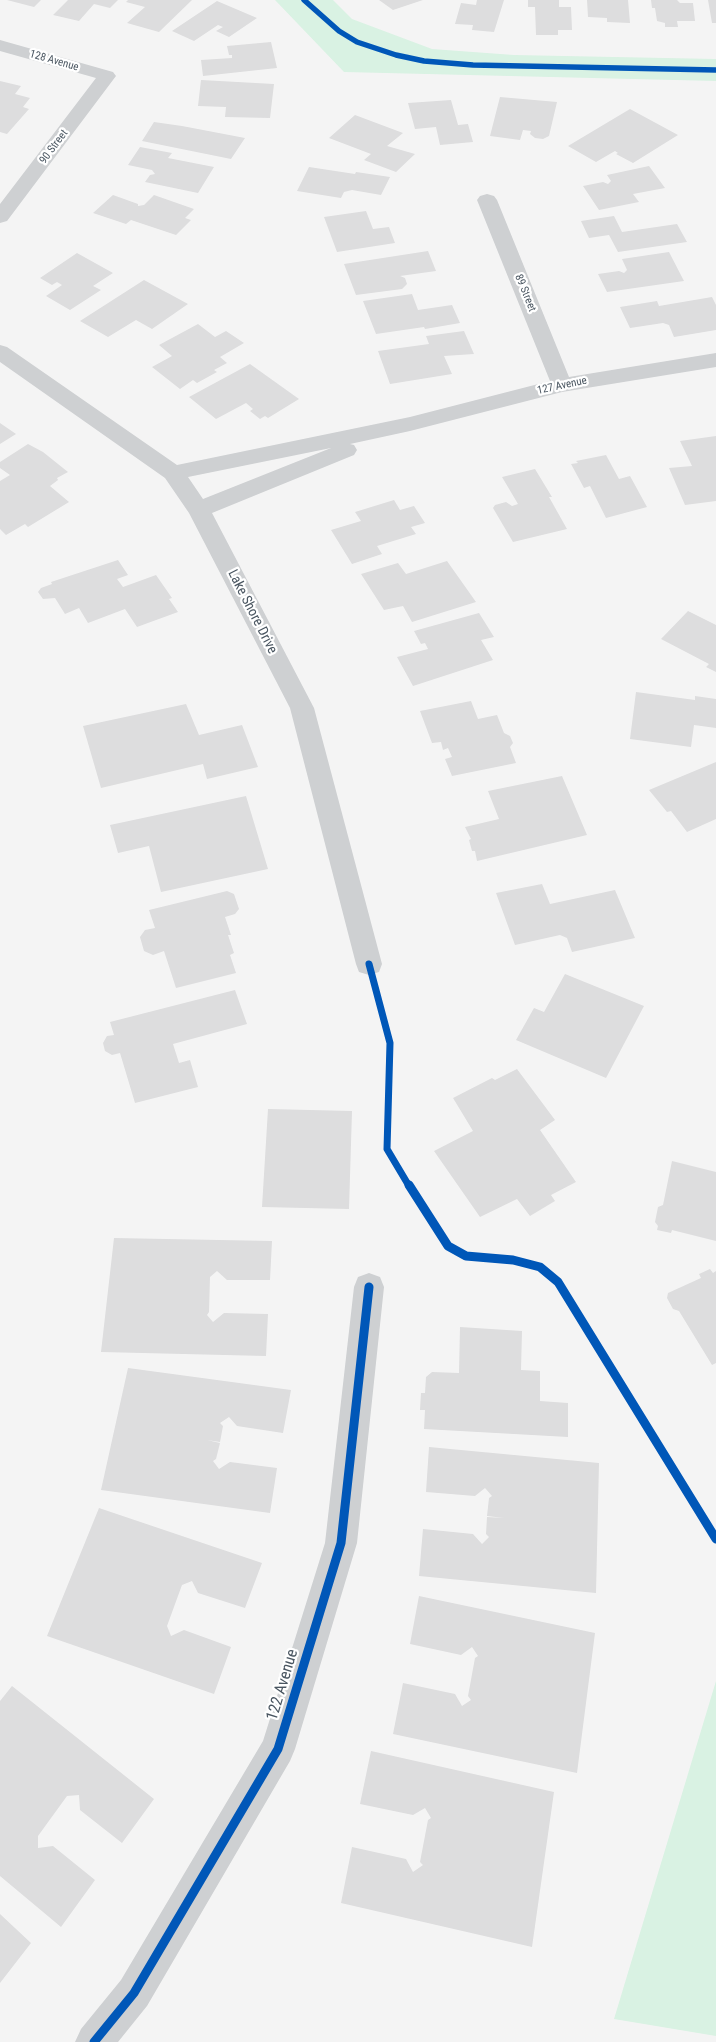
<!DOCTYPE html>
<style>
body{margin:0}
canvas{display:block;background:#f4f4f4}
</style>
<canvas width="716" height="2042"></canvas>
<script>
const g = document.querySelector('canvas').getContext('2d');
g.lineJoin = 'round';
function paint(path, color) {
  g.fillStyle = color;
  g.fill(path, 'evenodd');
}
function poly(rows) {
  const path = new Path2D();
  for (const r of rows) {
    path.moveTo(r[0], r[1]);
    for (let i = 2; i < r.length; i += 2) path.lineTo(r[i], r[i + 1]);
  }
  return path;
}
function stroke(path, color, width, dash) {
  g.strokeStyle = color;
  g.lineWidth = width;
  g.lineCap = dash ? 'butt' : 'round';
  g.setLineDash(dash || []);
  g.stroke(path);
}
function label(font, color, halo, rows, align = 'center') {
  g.font = font + ' "Roboto Condensed",sans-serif';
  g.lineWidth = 4.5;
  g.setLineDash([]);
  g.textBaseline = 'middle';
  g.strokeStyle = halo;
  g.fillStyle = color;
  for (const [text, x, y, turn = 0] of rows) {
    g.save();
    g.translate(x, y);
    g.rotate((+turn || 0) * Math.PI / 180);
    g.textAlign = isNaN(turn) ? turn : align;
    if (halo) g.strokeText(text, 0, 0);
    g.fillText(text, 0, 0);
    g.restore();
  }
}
paint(poly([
 [275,0,333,0,352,19,432,49,514,55,716,59,716,81,344,72],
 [716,1681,716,2036,614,2019]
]), '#d9f2e3');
paint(poly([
 [7,0,41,0,34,7],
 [68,0,118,0,110,8,94,4,79,21,53,15],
 [128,0,192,0,159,32,127,23,145,7,126,2],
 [379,0,423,0,393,10],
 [477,0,504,0,494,32,472,30,473,25,455,24,461,3,476,5],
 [528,0,559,0,559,7,571,7,572,30,558,30,558,35,536,35,535,7,528,7],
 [587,0,628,0,630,23,607,22,607,18,588,17],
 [651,0,677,0,680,3,693,3,695,21,677,21,678,27,665,27,665,23,657,21,655,8,652,8],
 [708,0,716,0,716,23,712,23],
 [217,1,257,18,229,37,216,31,223,27,218,25,194,41,172,31],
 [271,42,277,68,203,76,201,60,232,58,232,55,229,55,227,46],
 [201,80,274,84,270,118,225,117,226,107,198,106],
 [0,81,21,86,15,94,30,98,23,107,29,109,7,134,0,132],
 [500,97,557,102,549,136,543,139,535,138,530,134,531,131,523,130,520,140,490,136],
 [451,100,458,125,468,124,473,142,440,145,436,127,415,129,408,103],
 [630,109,678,135,633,163,616,154,618,153,615,151,596,162,568,146],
 [355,115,403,133,387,146,415,154,396,172,364,160,371,154,329,138],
 [154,122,182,126,245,138,231,159,142,141],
 [140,147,172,153,168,158,214,167,198,193,145,182,150,175,155,174,152,170,128,165],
 [649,166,665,188,633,194,639,202,599,210,583,186,603,182,608,184,611,181,607,175],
 [309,167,355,174,356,172,390,177,381,195,352,190,344,192,341,198,297,191],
 [113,195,138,204,138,206,144,205,154,195,194,209,185,218,191,220,176,235,131,220,126,224,93,213],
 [366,211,373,229,389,227,395,243,337,252,324,217],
 [614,216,622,232,677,224,687,242,618,252,609,235,589,238,581,221],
 [428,251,436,271,400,276,405,278,407,284,402,289,356,295,344,264],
 [669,252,684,281,607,292,598,274,619,271,624,273,627,270,622,259],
 [77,253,113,273,93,286,101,290,70,310,46,296,62,285,57,282,52,285,40,278],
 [144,280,188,304,152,329,136,320,108,337,80,321],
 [412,294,418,310,452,305,460,323,425,329,424,327,376,334,363,301],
 [712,297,716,305,716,330,674,337,669,325,663,323,630,328,620,307,657,301,659,306],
 [198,324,215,337,226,331,244,343,220,357,227,363,214,370,217,372,197,383,193,380,180,389,152,367,172,356,159,345],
 [464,331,474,354,444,356,452,374,390,384,378,351,429,344,426,336],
 [250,364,299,399,268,418,265,416,260,419,250,411,253,409,246,403,216,419,189,397],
 [0,423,16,434,0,444],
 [716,436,716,501,685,505,669,468,692,466,680,441],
 [28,444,43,452,68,472,57,478,58,480,50,486,69,502,28,527,25,524,6,535,0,529,0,481,10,475,0,468,0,462],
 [606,455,619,479,630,476,647,507,606,518,590,486,584,488,571,464,578,463,576,461],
 [535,469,552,497,549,497,567,529,513,542,493,508,495,505,506,502,512,506,518,504,502,477],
 [394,500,400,510,414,506,425,523,411,527,416,534,377,546,382,554,352,564,331,530,361,521,355,512],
 [118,560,128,575,117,579,123,587,156,575,172,598,169,599,178,612,137,627,125,609,88,623,79,608,65,614,55,598,43,599,38,592,41,588,52,584,51,582],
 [447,561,476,602,412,622,403,606,384,610,361,574,398,563,406,574],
 [688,611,716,625,716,672,706,667,709,664,661,639],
 [479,613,494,637,481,640,493,660,413,686,397,657,428,649,425,643,421,644,414,631],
 [636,692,695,700,695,696,716,699,716,728,694,725,691,747,630,739],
 [471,701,478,719,497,715,504,733,510,736,513,743,510,747,516,763,452,776,445,759,452,757,448,748,443,750,441,742,432,743,420,711],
 [186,704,199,735,242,725,258,767,207,779,203,764,101,788,83,726],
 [716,762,716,819,687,832,671,811,667,812,649,790],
 [562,776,587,835,477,861,475,851,472,851,469,840,471,839,465,827,499,819,488,791],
 [246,796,268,869,161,892,149,846,118,853,110,825],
 [542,884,550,904,615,890,635,938,572,952,567,938,560,935,515,945,496,893],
 [227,891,234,894,239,909,235,914,225,917,231,935,228,935,234,953,230,955,236,973,176,988,164,951,153,955,144,951,140,937,145,930,155,928,149,910],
 [565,974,644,1006,606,1078,516,1040,534,1008,544,1012],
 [235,990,247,1024,173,1044,179,1063,190,1060,198,1087,135,1103,120,1053,112,1055,105,1051,103,1043,107,1036,114,1035,110,1022],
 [517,1069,555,1120,540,1130,576,1182,551,1195,555,1201,530,1216,517,1199,480,1217,434,1151,473,1131,453,1098,492,1078,495,1080],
 [268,1109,352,1111,349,1209,262,1207],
 [672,1161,716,1172,716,1241,672,1230,671,1233,657,1230,658,1226,655,1222,658,1207,663,1205],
 [114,1238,272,1241,270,1280,227,1280,217,1271,210,1277,209,1312,207,1315,213,1322,224,1313,268,1314,266,1356,101,1352],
 [710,1269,713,1273,716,1271,716,1363,712,1365,679,1311,673,1309,667,1298,668,1293,701,1278,699,1274],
 [460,1327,522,1331,521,1370,540,1371,540,1401,568,1403,568,1437,424,1429,425,1410,420,1410,421,1393,425,1393,426,1377,432,1372,459,1373],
 [128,1368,291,1390,283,1433,237,1426,229,1417,220,1423,223,1426,220,1442,207,1440,220,1443,216,1459,213,1461,219,1469,230,1462,277,1468,270,1513,101,1490],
 [429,1447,599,1463,596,1593,419,1576,423,1529,473,1534,482,1544,489,1537,486,1534,487,1517,504,1518,487,1516,489,1498,492,1496,485,1488,475,1496,426,1492],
 [99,1508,262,1563,245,1608,198,1593,192,1581,182,1585,167,1626,171,1636,184,1630,231,1647,214,1694,47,1636],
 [419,1596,595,1633,577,1773,393,1734,403,1683,455,1694,462,1706,471,1700,468,1696,475,1658,478,1656,472,1647,461,1655,410,1644],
 [12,1686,154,1799,122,1843,80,1810,79,1795,67,1796,38,1836,38,1848,53,1846,95,1880,61,1927,0,1876,0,1701],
 [371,1751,554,1792,532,1947,341,1903,352,1847,406,1859,413,1872,423,1865,420,1862,428,1820,431,1818,425,1808,413,1815,360,1804],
 [0,1914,31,1943,0,1983]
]), '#ddddde');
paint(poly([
 [0,40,113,72,116,76,7,221,0,223,0,204,96,78,0,51,0,40],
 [487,194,494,196,497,200,569,377,716,353,716,367,562,392,410,431,350,444,354,445,357,450,354,455,212,513,314,708,382,964,379,972,369,975,359,972,356,964,290,708,189,513,165,478,0,362,0,345,7,347,177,465,410,417,550,381,477,200,480,196,487,194],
 [331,448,203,499,188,477,331,448],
 [369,1273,380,1277,384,1287,357,1543,295,1749,290,1761,147,2006,118,2042,75,2042,81,2029,121,1980,263,1741,325,1543,354,1287,358,1277,369,1273]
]), '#ced0d2');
stroke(poly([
 [304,0,339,31,357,42,396,55,424,61,473,65,716,70]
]), '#0057b8', 5.5);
stroke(poly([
 [369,964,390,1043,387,1149,409,1186]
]), '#0057b8', 7);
stroke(poly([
 [409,1185,448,1246,466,1256,513,1260,540,1267,558,1282,716,1539],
 [94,2042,134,1993,278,1749,341,1543,369,1287]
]), '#0057b8', 9);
label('11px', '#4a5661', '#fff', [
 ["128 Avenue",54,61,16],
 ["90 Street",54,147,-53],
 ["89 Street",525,293,68],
 ["127 Avenue",562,386,-12]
]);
label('14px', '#4a5661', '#fff', [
 ["Lake Shore Drive",252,612,63]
]);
label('16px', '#4a5661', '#fff', [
 ["122 Avenue",283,1685,-73]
]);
</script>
